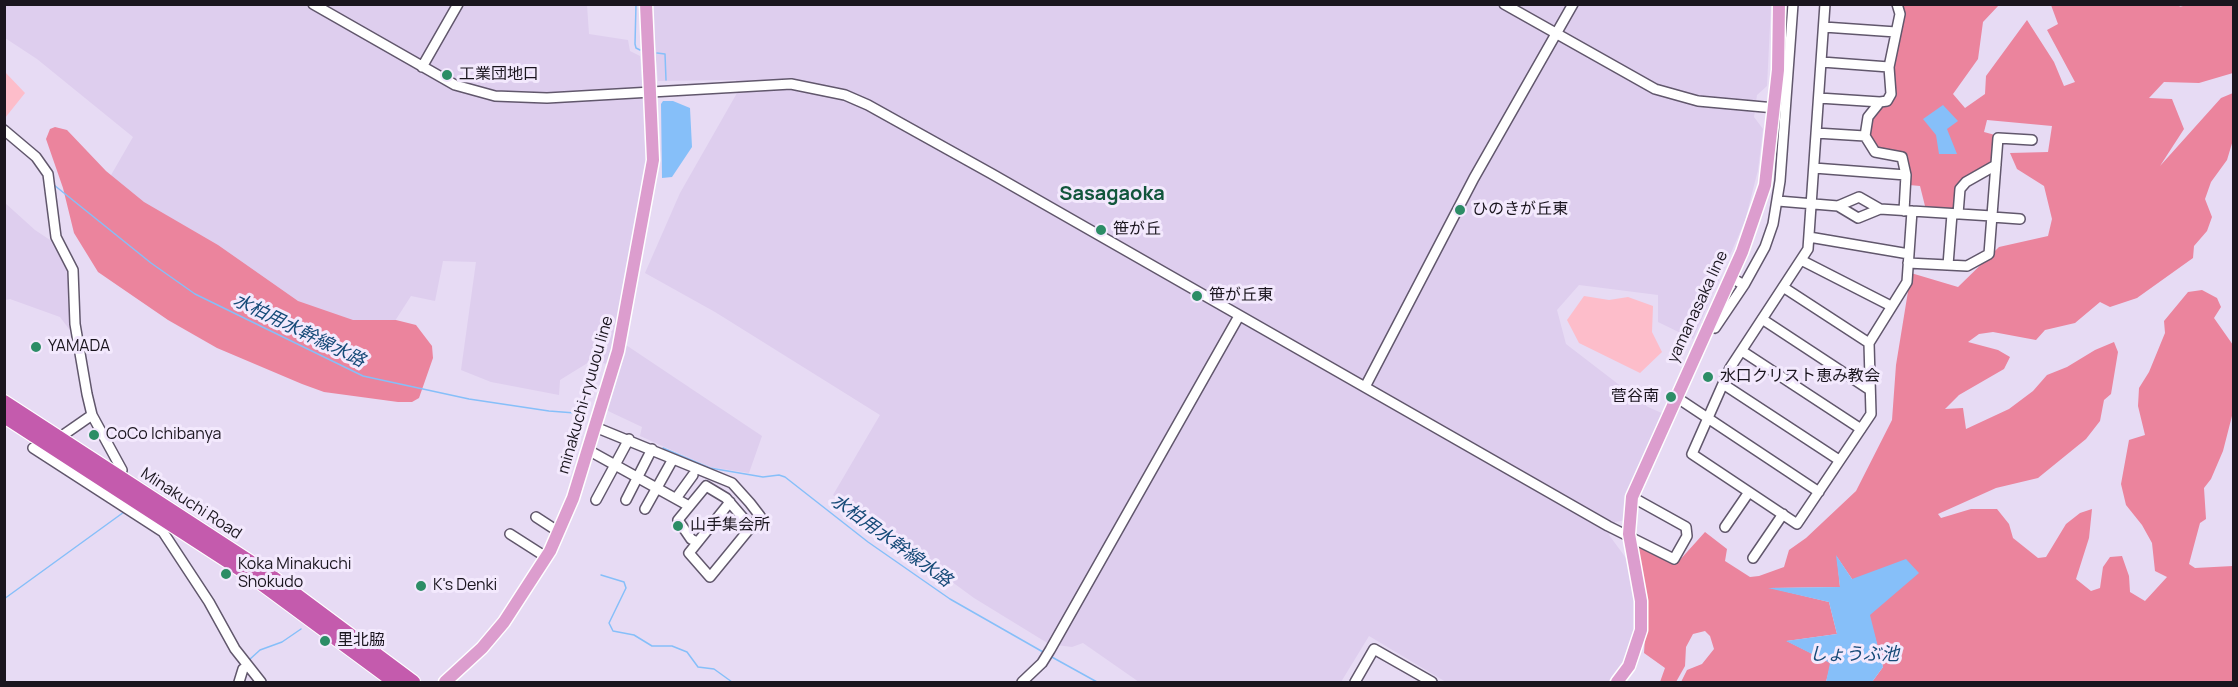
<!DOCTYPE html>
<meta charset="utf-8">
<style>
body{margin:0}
#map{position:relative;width:2238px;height:687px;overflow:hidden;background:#e7dbf4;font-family:Manrope,sans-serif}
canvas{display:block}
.frame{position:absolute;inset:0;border:6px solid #1a151e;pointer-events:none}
</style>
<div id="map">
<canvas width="2238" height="687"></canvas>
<div class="frame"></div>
</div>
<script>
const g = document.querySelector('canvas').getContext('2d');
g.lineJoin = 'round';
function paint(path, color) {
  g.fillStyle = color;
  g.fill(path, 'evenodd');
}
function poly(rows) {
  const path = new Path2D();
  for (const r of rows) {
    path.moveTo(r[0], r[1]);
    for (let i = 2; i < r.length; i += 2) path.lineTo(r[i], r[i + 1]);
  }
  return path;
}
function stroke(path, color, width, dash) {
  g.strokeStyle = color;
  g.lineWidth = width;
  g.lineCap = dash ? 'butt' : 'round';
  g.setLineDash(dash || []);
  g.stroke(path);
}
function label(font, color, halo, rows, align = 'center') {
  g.font = font + ' Manrope,"Noto Sans JP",sans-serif';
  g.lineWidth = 6;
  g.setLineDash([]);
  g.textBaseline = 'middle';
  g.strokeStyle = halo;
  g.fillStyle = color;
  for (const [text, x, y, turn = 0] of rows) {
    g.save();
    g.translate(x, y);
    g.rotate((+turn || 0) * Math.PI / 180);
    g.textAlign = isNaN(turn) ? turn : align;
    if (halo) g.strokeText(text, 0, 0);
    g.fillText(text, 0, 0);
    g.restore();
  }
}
paint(poly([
 [4,5,587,5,589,34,628,40,630,51,640,56,644,103,648,165,617,339,762,436,749,473,710,467,640,436,642,427,606,410,618,369,594,359,560,380,559,395,491,382,461,370,476,262,443,261,435,301,411,296,375,352,103,189,133,137,37,59,5,38],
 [651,5,1771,5,1767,86,1757,95,1754,117,1763,129,1758,170,1745,221,1693,339,1658,322,1658,295,1579,285,1557,310,1566,344,1648,407,1664,414,1626,520,1615,522,1609,535,1626,558,1637,610,1636,625,1629,655,1619,673,1608,682,1446,682,1369,636,1341,682,1139,682,1083,643,1072,647,1049,644,974,598,833,495,880,415,715,312,645,273,680,193,737,93,736,80,658,81],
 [4,202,35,230,56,244,71,272,72,333,60,317,10,299,5,300]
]), '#deceee');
paint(poly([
 [5,72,25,93,5,118],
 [1584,296,1609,300,1628,297,1653,306,1652,332,1662,352,1640,373,1579,343,1567,320]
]), '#fdbdca');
paint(poly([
 [2191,4,2233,5,2233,73,2199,83,2164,82,2149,98,2172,99,2184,129,2160,166,2221,98,2233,93,2233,140,2227,160,2211,182,2205,199,2212,217,2207,231,2194,246,2193,258,2137,298,2110,307,2100,302,2075,323,2045,330,2036,340,1993,332,1979,334,1968,342,1998,350,2010,357,2004,369,1959,395,1945,409,1963,408,1966,429,2009,409,2033,391,2047,375,2067,367,2095,350,2114,342,2118,352,2111,394,2104,400,2100,421,2086,439,2038,478,1996,488,1938,514,1941,518,1971,509,1997,509,2009,524,2013,538,2038,558,2046,557,2066,524,2080,513,2092,509,2089,538,2076,579,2091,591,2100,588,2103,567,2110,557,2122,556,2129,576,2130,592,2145,601,2167,577,2155,571,2152,543,2142,525,2126,505,2121,484,2129,440,2145,435,2138,406,2139,388,2149,372,2165,333,2164,321,2188,292,2202,290,2217,298,2221,307,2214,318,2233,345,2233,412,2223,451,2211,479,2204,488,2206,519,2200,523,2189,564,2195,568,2233,566,2233,682,1872,682,1883,667,1869,615,1852,579,1837,557,1840,587,1771,588,1829,602,1837,634,1787,641,1831,663,1826,682,1681,682,1687,670,1702,664,1714,649,1710,636,1705,631,1693,634,1686,647,1685,666,1676,682,1660,682,1665,668,1644,653,1647,605,1637,542,1678,562,1705,532,1727,549,1725,561,1750,577,1759,576,1784,567,1789,550,1806,538,1856,491,1892,420,1896,365,1911,273,1958,287,1999,247,2048,236,2052,219,2044,186,2017,169,2010,153,2048,152,2052,126,1987,120,1984,132,1995,135,1994,160,1991,165,1970,179,1954,212,1926,210,1920,186,1909,185,1904,156,1877,150,1869,139,1870,118,1879,106,1889,103,1899,5,1999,5,1983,22,1978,59,1953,94,1965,108,1985,94,1986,76,2027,20,2054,62,2064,86,2075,82,2047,30,2058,24,2051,5,2182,5,2179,7],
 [55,127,67,130,106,171,144,202,218,245,298,301,353,320,396,320,416,325,432,346,433,358,419,398,412,402,398,402,324,392,302,384,217,348,168,320,114,283,98,272,74,233,63,188,46,139,50,129]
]), '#eb849d');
paint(poly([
 [663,101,673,101,690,108,692,147,672,177,662,178,661,104],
 [1943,105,1958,121,1947,129,1957,154,1939,154,1936,135,1923,119],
 [1836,555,1852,579,1906,559,1919,573,1870,615,1883,667,1872,682,1826,682,1830,663,1786,641,1837,634,1829,602,1768,588,1840,587]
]), '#86bff9');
stroke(poly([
 [636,4,635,44,636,48,640,50],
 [657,53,665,54,666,80],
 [54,185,151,263,195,294,363,376,469,399,549,411,575,413],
 [663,448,710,468,763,477,779,475,785,477,868,542,950,599,1043,652],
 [601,575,624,582,626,588,609,623,613,631,634,635,652,646,672,646,687,652,698,667,714,669,732,682],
 [4,599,124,512],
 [1050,656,1097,682],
 [249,660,260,650,282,642,301,629],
 [751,682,758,682]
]), '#86bff9', 1.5);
const minor = poly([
 [313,4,455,85,495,96,547,98,791,84,845,95,868,105,992,174,1608,526,1674,559,1687,536,1686,527,1632,497],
 [1504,4,1655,89,1698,101,1775,108],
 [1825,4,1808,249,1730,368,1692,454,1797,524,1871,414,1869,343,1907,282,1912,211],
 [1897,4,1900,14,1889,67,1891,94,1887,101,1880,102,1868,117,1865,136,1875,152,1902,157,1906,175,1904,211],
 [1824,27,1896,32],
 [1822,62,1889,67],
 [422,67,458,4],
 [1819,98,1880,102],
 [4,130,36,157,48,174,56,237,73,270,75,324,87,394,92,415,122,470,120,477],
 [1816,133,1865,136],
 [1814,168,1906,175],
 [1778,201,1838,206,1858,218,1880,209,1992,216],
 [1838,206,1859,197,1880,209],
 [1958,214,1960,189,1966,182,1996,165],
 [1992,217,2020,219],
 [1809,237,1909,254],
 [1801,260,1891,306],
 [1908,263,1967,266,1989,254,1998,138,2032,140],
 [1948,265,1952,214],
 [1730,277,1744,285,1765,247,1773,224,1780,181,1793,4],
 [1783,287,1869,343],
 [1762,319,1870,390],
 [1708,325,1715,328,1744,285],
 [1742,351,1861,429],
 [1723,384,1839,460],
 [1365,387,1474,178,1573,4],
 [1676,397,1819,492],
 [595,427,732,483,750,503,760,516,710,577,689,553,730,502],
 [56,440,92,415],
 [33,448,163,532,209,602,235,649,261,682],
 [588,450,689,506],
 [677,497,693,475],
 [596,500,629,439],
 [626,500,652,449],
 [645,509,673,459],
 [536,517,559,532],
 [1725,527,1749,492],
 [510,534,546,557],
 [697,542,691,539,678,520,706,486,726,498,750,526],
 [1753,558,1783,514],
 [239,682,243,669,247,666],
 [1022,682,1042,663,1050,650,1239,316],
 [1355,682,1374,649,1432,682]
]);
const major = poly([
 [445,682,482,648,504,622,550,551,573,498,618,351,653,160,646,4],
 [1617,682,1629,666,1641,630,1641,601,1629,534,1632,497,1742,252,1765,185,1778,70,1779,4]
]);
const highway = poly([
 [4,402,264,571,413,682],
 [4,416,257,580,395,682]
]);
stroke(minor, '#61576c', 12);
stroke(major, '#fff', 15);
stroke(highway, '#fff', 16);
stroke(minor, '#fff', 9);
stroke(major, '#dc9dce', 12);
stroke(highway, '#c45bad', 14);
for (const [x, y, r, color] of [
 [447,75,6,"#2c8d66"],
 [1460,210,6,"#2c8d66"],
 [1101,230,6,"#2c8d66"],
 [1197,296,6,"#2c8d66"],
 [36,347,6,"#2c8d66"],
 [1708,377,6,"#2c8d66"],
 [1671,397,6,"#2c8d66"],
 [94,435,6,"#2c8d66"],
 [678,526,6,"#2c8d66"],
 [226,574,6,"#2c8d66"],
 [421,586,6,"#2c8d66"],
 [325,641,6,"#2c8d66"]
]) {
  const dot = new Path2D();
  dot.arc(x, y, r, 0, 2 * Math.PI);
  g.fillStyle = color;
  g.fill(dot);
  stroke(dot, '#f3e9fd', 2);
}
label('16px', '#1a151e', '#f3e9fd', [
 ["工業団地口",459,75],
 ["ひのきが丘東",1472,210],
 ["笹が丘",1113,230],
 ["笹が丘東",1209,296],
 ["YAMADA",48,347],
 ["水口クリスト恵み教会",1720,377],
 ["菅谷南",1659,397,"right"],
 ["CoCo Ichibanya",106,435],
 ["山手集会所",690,526],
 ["Koka Minakuchi",238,565],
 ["Shokudo",238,583],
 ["K's Denki",433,586],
 ["里北脇",337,641]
], 'left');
label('16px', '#1a151e', '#f3e9fd', [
 ["yamanasaka line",1698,307,-65],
 ["minakuchi-ryuuou line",586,395,-74],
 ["Minakuchi Road",191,504,33]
]);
label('italic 18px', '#164a78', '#f3e9fd', [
 ["水柏用水幹線水路",299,331,26],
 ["水柏用水幹線水路",891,541,36],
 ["しょうぶ池",1854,655]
]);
label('bold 20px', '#12563c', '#f3e9fd', [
 ["Sasagaoka",1112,194]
]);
</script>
